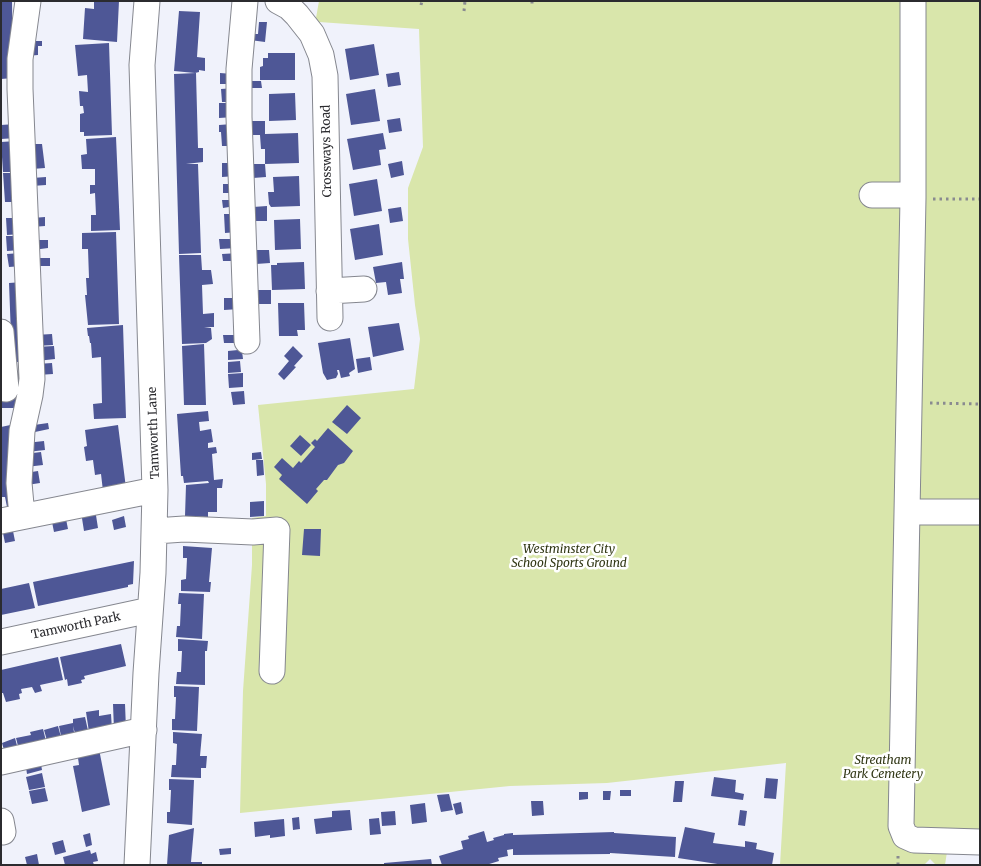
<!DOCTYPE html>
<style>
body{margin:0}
#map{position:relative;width:981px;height:866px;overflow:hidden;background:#f0f2fb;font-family:Merriweather,serif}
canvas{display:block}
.frame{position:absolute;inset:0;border:2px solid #2b2b2f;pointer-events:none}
</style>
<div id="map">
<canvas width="981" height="866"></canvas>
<div class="frame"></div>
</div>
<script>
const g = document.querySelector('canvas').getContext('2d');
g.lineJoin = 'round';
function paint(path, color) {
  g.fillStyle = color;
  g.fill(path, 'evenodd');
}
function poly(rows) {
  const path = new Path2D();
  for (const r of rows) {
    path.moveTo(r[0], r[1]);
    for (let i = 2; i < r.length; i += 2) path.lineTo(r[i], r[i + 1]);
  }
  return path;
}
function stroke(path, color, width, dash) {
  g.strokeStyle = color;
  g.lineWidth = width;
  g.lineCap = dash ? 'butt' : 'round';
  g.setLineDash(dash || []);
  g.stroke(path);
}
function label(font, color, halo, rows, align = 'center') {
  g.font = font + ' Merriweather,serif';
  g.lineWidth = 5;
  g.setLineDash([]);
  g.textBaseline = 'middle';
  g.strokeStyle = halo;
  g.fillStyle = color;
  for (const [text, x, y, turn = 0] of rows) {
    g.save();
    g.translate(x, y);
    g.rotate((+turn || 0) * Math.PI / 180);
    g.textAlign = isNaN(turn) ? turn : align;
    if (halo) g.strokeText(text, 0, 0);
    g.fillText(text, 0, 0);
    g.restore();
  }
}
paint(poly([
 [319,1,980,1,980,846,948,845,945,865,936,865,930,859,924,865,780,865,786,763,607,783,510,786,240,813,243,691,252,565,252,518,266,516,266,484,258,405,414,389,420,339,415,305,408,239,408,188,423,147,419,29,319,22,316,18]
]), '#d9e6ab');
paint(poly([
 [1,1,12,1,13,78,1,79],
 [94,1,119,1,117,42,83,39,85,8,94,9],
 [179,11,200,12,197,57,205,58,205,71,199,70,199,72,195,73,174,71],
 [259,22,267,22,265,42,250,40,250,34,258,34],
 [28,41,42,41,42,46,38,46,38,55,26,56],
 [109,43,112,135,84,136,84,132,80,132,80,114,84,113,83,106,80,106,79,91,88,92,87,75,78,76,75,45],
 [374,44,379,75,350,80,345,49],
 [268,53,295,53,295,80,260,80,260,67,263,66,263,58,268,58],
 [399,72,401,85,388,87,386,74],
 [196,73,198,148,203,148,203,162,186,164,198,164,201,253,179,254,174,74],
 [220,73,233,74,233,84,220,84],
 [248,81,261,81,262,88,248,88],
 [235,88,235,102,222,102,221,89],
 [375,89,380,121,351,125,346,94],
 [295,93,296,120,269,121,269,94],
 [219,103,233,103,234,117,219,118],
 [400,118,402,131,389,133,387,120],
 [251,121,265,121,265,134,298,133,299,163,265,164,265,149,261,149,260,135,252,135],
 [15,124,16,138,1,139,1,125],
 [232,124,235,146,222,146,221,132,219,132,219,125],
 [383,133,386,149,379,150,381,165,353,170,347,139],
 [116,137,120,230,91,231,91,215,96,215,95,193,90,194,90,185,95,185,95,169,82,169,81,155,87,154,86,139],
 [16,141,17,172,3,172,1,142],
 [32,144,42,144,45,168,32,169],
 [402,161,404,175,391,178,388,164],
 [222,163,236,163,236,176,222,177],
 [252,164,265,164,266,177,253,178],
 [3,173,18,173,19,202,5,202],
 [299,176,300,206,271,207,269,204,268,192,274,192,273,177],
 [46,177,46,185,32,186,32,178],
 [377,179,382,211,354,216,349,184],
 [223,184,237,184,237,211,230,211,229,207,223,208,222,200,229,200,230,193,223,193],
 [267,206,267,221,253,221,253,207],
 [401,207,403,221,390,223,388,209],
 [224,214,237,214,238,232,225,233],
 [45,217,45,226,32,227,32,218],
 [6,218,20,218,21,234,7,235],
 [300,219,301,249,275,250,274,220],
 [379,224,383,255,355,260,350,229],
 [116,232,119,324,88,325,85,295,87,295,86,278,89,278,88,249,82,249,82,233],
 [6,236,20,236,21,250,7,251],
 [219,239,238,239,238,248,220,249],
 [32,240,48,240,48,248,33,250],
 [255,250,269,250,270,263,256,264],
 [21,253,22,266,9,267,7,254],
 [239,253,239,261,223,261,222,254],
 [179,255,201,255,202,270,211,270,213,284,202,285,203,314,214,313,214,327,204,327,211,328,212,339,206,343,182,344],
 [35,258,50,258,50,266,36,266],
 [304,262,305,289,272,290,271,265,277,265,277,263],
 [402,262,404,279,400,279,402,293,388,295,386,282,376,283,373,267],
 [23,282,26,362,12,362,9,283],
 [257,290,271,290,271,304,257,304],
 [224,298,239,298,240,309,224,310],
 [278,303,304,303,305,330,297,330,298,336,279,336],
 [399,323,404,350,373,357,368,327],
 [123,325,126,418,94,419,93,404,102,403,101,357,92,358,91,343,90,343,89,336,88,336,87,328],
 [52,334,53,345,36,346,35,335],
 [223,335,240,335,243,359,228,360,228,351,238,350,238,343,224,343],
 [350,338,355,369,349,373,350,376,341,378,339,370,337,370,338,374,336,378,327,380,323,373,318,343],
 [204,344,206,405,184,405,182,346],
 [54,346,55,359,37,361,36,347],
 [293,346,303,356,294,366,296,367,284,380,278,374,289,361,284,356],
 [370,357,372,370,358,373,356,359],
 [240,361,241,372,228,373,228,362],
 [52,363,53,374,38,375,37,364],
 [243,373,243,387,229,388,228,374],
 [244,391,245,404,233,405,231,392],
 [1,393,16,393,16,408,1,408],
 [347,405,361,418,347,434,332,422],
 [208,411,209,421,199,422,200,431,211,429,213,442,208,443,208,448,216,447,217,453,212,454,214,480,223,479,222,488,217,488,217,512,208,512,208,517,185,516,186,485,209,483,208,481,184,483,183,476,181,476,177,414],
 [48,423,49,429,35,432,34,425],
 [15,424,15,495,8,512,5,497,1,497,1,427],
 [118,425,126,488,103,491,101,474,95,475,93,460,86,461,84,447,87,446,85,430],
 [328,428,353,451,344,463,338,465,327,480,324,480,316,489,318,491,307,504,279,479,282,475,274,467,282,458,293,468,299,461,301,463,315,447,311,443,315,439,317,441],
 [300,435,311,445,301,456,290,446],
 [44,441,45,450,27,452,26,443],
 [41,452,43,465,26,467,25,454],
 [261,452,262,459,252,460,252,453],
 [256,460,263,460,264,475,257,476],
 [38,471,40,483,27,485,25,473],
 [264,501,264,516,250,517,250,502],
 [95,509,98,528,84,531,81,512],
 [65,514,68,529,54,532,51,517],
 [124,516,126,527,114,530,112,520],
 [12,526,15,541,5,543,2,528],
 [304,529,321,529,320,556,302,555],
 [183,546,212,548,209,582,211,582,210,592,181,591,181,580,186,579,187,558,183,558],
 [134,561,133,584,128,585,128,587,38,606,33,582],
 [29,583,35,608,1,615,1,589],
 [179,593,204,594,202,639,176,637,177,626,180,626,181,604,178,604],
 [178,639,208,641,207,651,205,651,205,685,176,684,177,672,181,672,182,651,178,651],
 [121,644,126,666,84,676,85,679,81,680,82,683,68,686,67,679,65,680,60,657],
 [58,657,63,680,40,685,42,691,35,693,32,687,21,689,22,693,19,694,20,699,6,702,3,693,1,693,1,670],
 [174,686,199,687,197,731,172,730,172,719,175,719,176,697,174,697],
 [113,704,125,704,126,729,114,730],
 [99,710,99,716,111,714,112,730,89,732,86,712],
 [85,717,89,735,76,737,73,726,75,738,62,741,59,726,73,723,73,719],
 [58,726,62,741,48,744,44,730],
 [43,729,47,745,20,754,16,738,31,735,30,732],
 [173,732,202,734,200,756,207,756,206,768,201,768,201,778,171,777,172,765,176,765,177,744,173,743],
 [15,738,19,753,6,757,2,743],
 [98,744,110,805,82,812,73,766,79,765,78,758,68,760],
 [40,758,42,770,27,774,25,761],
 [42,773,45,787,29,790,26,777],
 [714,777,736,780,735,792,744,794,743,800,711,796],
 [766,778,778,779,776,799,764,798],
 [169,779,194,780,192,825,167,823,167,812,170,812,171,790,169,790],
 [675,781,684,781,682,802,673,802],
 [45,788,48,801,32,804,29,791],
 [620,790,631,790,631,796,620,796],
 [603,791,611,791,610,800,603,800],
 [579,792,588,792,588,799,579,800],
 [449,794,453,810,441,812,437,795],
 [531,801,543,801,544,815,532,816],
 [461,802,463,813,456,815,453,804],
 [425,803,427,822,412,824,410,805],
 [350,810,352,830,316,834,314,819,332,817,332,811],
 [740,810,747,811,745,826,738,825],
 [395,811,396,825,382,826,381,812],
 [299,817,300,829,293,830,292,818],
 [379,818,381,834,370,835,369,819],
 [284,819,285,836,270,838,270,835,255,837,254,822],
 [685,827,715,833,713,843,745,847,745,841,757,843,756,849,774,853,772,865,724,865,678,858],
 [194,828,191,862,202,862,202,865,167,865,169,835],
 [484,831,487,842,494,840,493,838,504,835,504,834,513,833,513,835,614,832,614,833,676,837,675,857,610,853,610,854,513,855,513,849,507,850,508,856,498,858,499,861,486,865,442,865,439,856,463,849,461,841,469,839,468,836],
 [90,833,92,845,86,847,83,835],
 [63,840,66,852,55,855,52,843],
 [231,848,231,854,220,855,219,849],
 [90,850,91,854,96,852,98,861,93,862,94,865,65,865,63,857],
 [37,854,39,865,27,865,25,857],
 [431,859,432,865,384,865,384,863]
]), '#4e5796');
const minor = poly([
 [245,1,239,69,239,117,247,341],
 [278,1,289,7,297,15,312,34,321,55,325,76,330,318],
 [913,1,913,198,901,826,905,836,914,840,980,842],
 [872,195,912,195],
 [329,291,364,289],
 [1,332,6,389],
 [907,512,980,512],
 [22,516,19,483,22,431,30,395,32,379,20,89,20,59,28,1],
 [1,521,155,490],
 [155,531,184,529,253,532,277,530,272,671],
 [1,642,150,610],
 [1,762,144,730],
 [1,821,3,832],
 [137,865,146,673,153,573,155,490,143,97,142,65,147,1]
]);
stroke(minor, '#85878f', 27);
stroke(poly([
 [532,1,532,7],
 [421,5,422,1],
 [464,11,465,1],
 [933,199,980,199],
 [930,403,980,404],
 [898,865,898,854]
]), '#898a90', 3, [2.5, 4]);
stroke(minor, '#fff', 25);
label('12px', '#2b2b2f', '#fff', [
 ["Crossways Road",327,151,-91],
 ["Tamworth Lane",154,433,-92],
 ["Tamworth Park",76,626,-12]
]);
label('italic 12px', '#313715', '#fff', [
 ["Westminster City",569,550],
 ["School Sports Ground",569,564],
 ["Streatham",883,761],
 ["Park Cemetery",883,775]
]);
</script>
